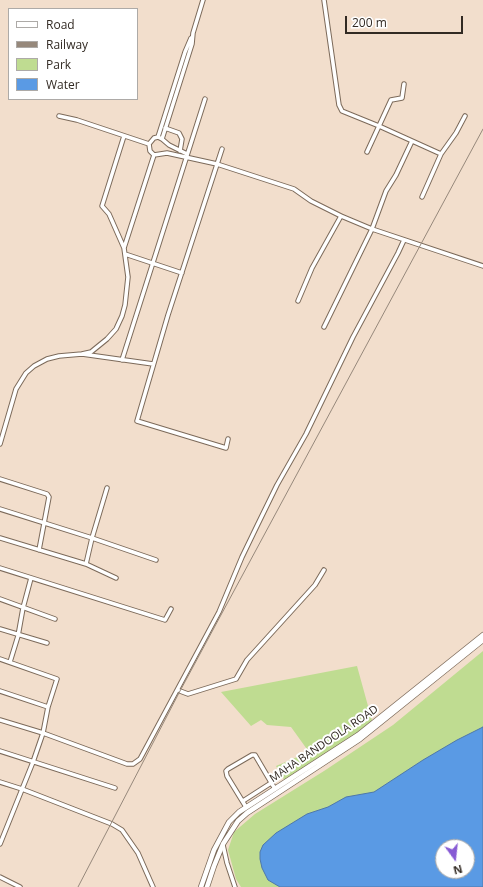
<!DOCTYPE html>
<style>
body{margin:0}
#map{position:relative;width:483px;height:887px;overflow:hidden;background:#f2decc;font-family:"Open Sans",sans-serif}
canvas{display:block}
.legend{position:absolute;left:8px;top:8px;width:130px;height:92px;box-sizing:border-box;background:#fff;border:1px solid #adaaa7;margin:0;padding:5px 7px;list-style:none;font-size:12px;color:#322a23}
.legend li{display:flex;align-items:center;gap:8px;height:20px}
.legend b{width:20px;border:1px solid #adaaa7}
.north{position:absolute;left:435px;top:839px;width:40px;height:40px;box-sizing:border-box;background:#fff;border:1px solid #adaaa7;border-radius:50%;rotate:165deg;font-size:11px;font-weight:700;line-height:16px;text-align:center;color:#322a23}
.north::after{content:'';display:block;margin:auto;width:14px;height:18px;background:#875ad4;clip-path:polygon(50% 0,100% 100%,50% 72%,0 100%)}
.scale{position:absolute;left:345px;top:16px;width:118px;height:18px;box-sizing:border-box;border:2px solid #322a23;border-top:0;padding-left:5px;font-size:12px;line-height:14px;white-space:nowrap;color:#322a23;-webkit-text-stroke:3px #fff;paint-order:stroke}
</style>
<div id="map">
<canvas width="483" height="887"></canvas>
<ul class="legend">
<li><b style="height:5px;background:#fff"></b>Road</li>
<li><b style="height:5px;background:#96887b"></b>Railway</li>
<li><b style="height:11px;background:#bfdc91"></b>Park</li>
<li><b style="height:11px;background:#5a9ae4"></b>Water</li>
</ul>
<div class="north">N</div>
<div class="scale">200 m</div>
</div>
<script>
const g = document.querySelector('canvas').getContext('2d');
g.lineJoin = 'round';
function paint(path, color) {
  g.fillStyle = color;
  g.fill(path, 'evenodd');
}
function poly(rows) {
  const path = new Path2D();
  for (const r of rows) {
    path.moveTo(r[0], r[1]);
    for (let i = 2; i < r.length; i += 2) path.lineTo(r[i], r[i + 1]);
  }
  return path;
}
function stroke(path, color, width, dash) {
  g.strokeStyle = color;
  g.lineWidth = width;
  g.lineCap = dash ? 'butt' : 'round';
  g.setLineDash(dash || []);
  g.stroke(path);
}
function label(font, color, halo, rows, align = 'center') {
  g.font = font + ' "Open Sans",sans-serif';
  g.lineWidth = 4;
  g.setLineDash([]);
  g.textBaseline = 'middle';
  g.strokeStyle = halo;
  g.fillStyle = color;
  for (const [text, x, y, turn = 0] of rows) {
    g.save();
    g.translate(x, y);
    g.rotate((+turn || 0) * Math.PI / 180);
    g.textAlign = isNaN(turn) ? turn : align;
    if (halo) g.strokeText(text, 0, 0);
    g.fillText(text, 0, 0);
    g.restore();
  }
}
paint(poly([
 [483,651,483,887,241,887,236,879,228,850,234,832,255,814,324,771,393,725],
 [443,847,467,847,467,871,443,871],
 [357,666,373,724,286,783,276,766,309,752,291,727,267,725,261,720,251,726,221,692]
]), '#bfdc91');
const water = poly([
 [483,727,483,887,280,887,268,880,262,868,260,859,260,852,263,845,276,833,307,814,328,807,346,797,374,792,423,760,457,740,483,727],
 [443,847,467,847,467,871,443,871,443,847]
]);
paint(water, '#5a9ae4');
stroke(water, '#4e78aa', 1);
const street = poly([
 [324,0,339,105,342,111,379,126,367,152],
 [404,84,402,98,391,100,379,126,441,154],
 [59,116,77,120,149,144],
 [165,128,179,133,182,139,180,151],
 [158,137,185,52,191,38],
 [162,139,192,44,193,33,203,0],
 [222,149,168,315,137,421,226,448,228,439],
 [187,154,169,145,162,139,158,137,154,138,149,144,150,151,154,155,167,153,217,164,294,189,311,201,341,216,372,229,483,266],
 [422,197,441,154,456,133,465,116],
 [124,248,154,155],
 [125,254,182,273],
 [298,301,312,268,341,216],
 [324,327,372,229,386,191,396,175,412,141],
 [82,354,91,352,107,339,116,329,122,316,125,305,128,277,124,248,109,214,102,206,124,136],
 [122,360,205,99],
 [0,444,16,389,26,373,34,366,47,359,59,356,82,354,153,364],
 [0,479,47,494,49,497,39,550],
 [0,509,92,538,156,560],
 [0,538,86,564,116,578],
 [86,564,92,538,107,488],
 [0,568,165,620,171,609],
 [0,599,55,619],
 [0,629,47,643],
 [0,659,57,679,48,707,43,733,33,762,0,844],
 [10,662,18,636,23,608,31,578],
 [0,691,48,707],
 [180,691,188,694,236,679,247,660,315,585,324,570],
 [0,720,43,733,127,764,133,764,140,759,219,612,242,557,256,528,277,485,306,434,353,337,398,253,404,240],
 [0,751,115,788],
 [0,782,22,789,112,824,122,830,138,853,153,887],
 [243,801,271,783],
 [246,807,227,776,226,771,228,769,252,755,255,755,275,789],
 [223,845,227,863,235,887],
 [0,877,20,887]
]);
const secondary = poly([
 [201,887,214,850,229,822,239,812,358,735,483,635],
 [207,887,214,866,223,844,238,821,247,813,360,739,483,640]
]);
stroke(street, '#7c6a5a', 5.5);
stroke(secondary, '#7c6a5a', 6);
stroke(street, '#fff', 3.5);
stroke(secondary, '#fff', 4.5);
stroke(poly([
 [78,887,180,691,483,129]
]), '#96887b', 1);
label('11px', '#322a23', '#fff', [
 ["MAHA BANDOOLA ROAD",324,744,-34]
]);
</script>
